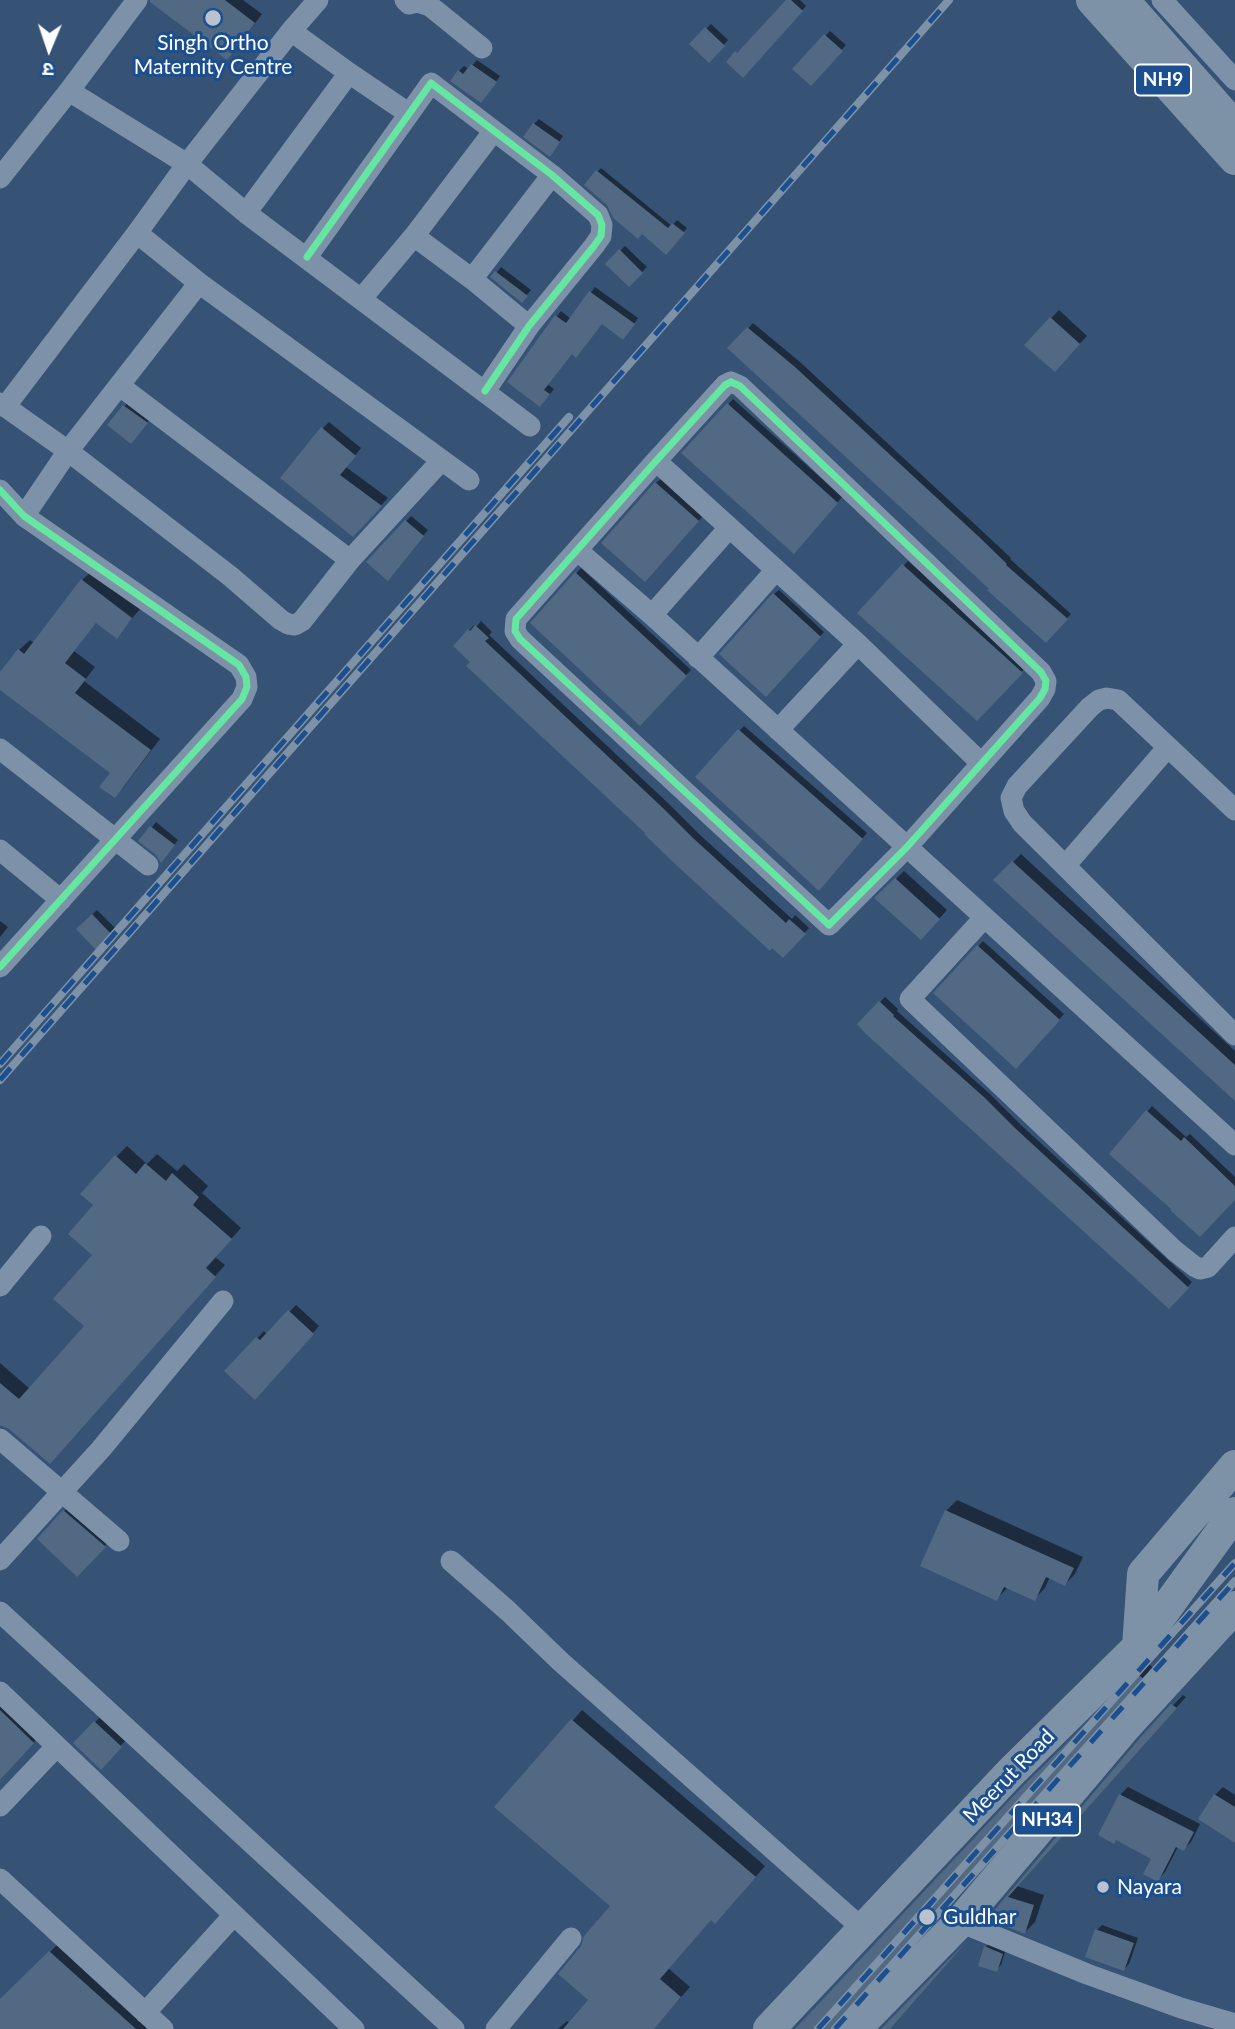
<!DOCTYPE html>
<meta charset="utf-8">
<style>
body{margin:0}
#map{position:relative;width:1235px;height:2029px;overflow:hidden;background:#365274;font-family:Lato,"Noto Sans Devanagari",sans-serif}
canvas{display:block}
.north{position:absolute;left:14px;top:14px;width:70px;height:70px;-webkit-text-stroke:5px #1b4f8f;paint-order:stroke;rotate:182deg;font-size:19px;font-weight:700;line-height:28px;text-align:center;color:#fff}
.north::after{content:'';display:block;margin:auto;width:24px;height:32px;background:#fff;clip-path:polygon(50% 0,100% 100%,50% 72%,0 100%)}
</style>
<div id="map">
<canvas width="1235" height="2029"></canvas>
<div class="north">उ</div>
</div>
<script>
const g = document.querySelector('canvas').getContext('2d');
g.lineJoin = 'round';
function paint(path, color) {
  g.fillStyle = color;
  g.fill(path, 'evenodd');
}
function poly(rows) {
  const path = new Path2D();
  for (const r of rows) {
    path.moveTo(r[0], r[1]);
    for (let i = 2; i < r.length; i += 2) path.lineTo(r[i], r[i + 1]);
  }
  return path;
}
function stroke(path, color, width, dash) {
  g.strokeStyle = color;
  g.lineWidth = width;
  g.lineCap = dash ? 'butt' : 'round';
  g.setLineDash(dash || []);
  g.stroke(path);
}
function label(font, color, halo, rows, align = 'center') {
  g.font = font + ' Lato,sans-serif';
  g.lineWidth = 6;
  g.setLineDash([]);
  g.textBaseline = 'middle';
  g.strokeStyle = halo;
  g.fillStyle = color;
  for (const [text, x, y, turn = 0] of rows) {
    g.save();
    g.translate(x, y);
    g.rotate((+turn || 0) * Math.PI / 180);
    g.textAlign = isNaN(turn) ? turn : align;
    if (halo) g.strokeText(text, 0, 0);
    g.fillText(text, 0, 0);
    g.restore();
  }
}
paint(poly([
 [157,0,243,0,262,14,235,50],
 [788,0,800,0,806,6,743,75,728,62,741,49,742,50],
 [711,24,728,40,709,60,691,44],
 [830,31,846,45,811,83,795,69],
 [477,60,500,76,486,96,459,71,464,66,469,69],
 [539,119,563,136,554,150,534,124],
 [601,168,672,226,677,220,687,228,666,252,586,185],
 [625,246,647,267,629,285,607,264],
 [501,267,531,290,526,296,493,277],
 [595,287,638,318,628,332,602,323,572,352,547,384,554,389,545,400,509,382,557,316,561,311,571,319],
 [1059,310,1087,336,1055,370,1027,344],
 [753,323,800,362,981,530,1011,558,1010,559,1071,614,1046,640,730,348],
 [733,399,842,497,799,547,683,453],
 [129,401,151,418,135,437,109,425],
 [329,422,361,448,346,467,388,498,353,535,322,429],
 [661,479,703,516,650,575,656,483],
 [411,516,428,530,392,574,368,562],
 [908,561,1026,667,977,719,859,613],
 [581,568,691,670,640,723,533,622],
 [93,570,142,607,116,636,97,621,74,651,95,667,84,681,160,739,125,785,115,796,112,773,0,688,0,675,19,650,30,640,34,643,82,580],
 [779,590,824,632,766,695,774,594],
 [481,621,492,632,489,635,669,804,698,833,792,919,795,915,809,928,783,956,647,833,455,646,474,625,476,627],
 [744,726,867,833,824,884,697,777],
 [156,822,178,840,165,856,157,854,141,841],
 [1021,854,1235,1051,1235,1099,996,880],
 [904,871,947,910,929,930,877,898],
 [97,910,116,929,96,948,78,929],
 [0,921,8,927,0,937],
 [983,941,1064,1014,1016,1067,935,993],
 [885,997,898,1009,897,1011,990,1094,1021,1125,1192,1282,1169,1307,859,1024],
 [1152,1106,1186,1137,1190,1134,1235,1177,1235,1197,1111,1154],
 [127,1146,147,1164,157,1154,177,1171,184,1164,208,1186,202,1193,241,1228,215,1257,225,1265,60,1451,0,1421,0,1363,30,1389,87,1326,94,1255,95,1205,116,1157],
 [296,1305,319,1326,262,1391,227,1371,264,1331,267,1335],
 [957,1500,1083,1557,1075,1574,1065,1584,1050,1577,1045,1588,1034,1599,1008,1587,997,1599,946,1511],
 [72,1504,112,1538,77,1575,64,1511],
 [1149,1664,1153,1668,852,2004,847,2012,847,2022,851,2029,798,2029,1024,1787],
 [0,1691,44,1731,0,1778],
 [1183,1695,1186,1697,1018,1884,1141,1739],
 [582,1710,765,1866,725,1912,711,1919,668,1968,690,1987,653,2029,558,2029,567,2021,570,2023,590,2000,612,1906,497,1807],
 [100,1717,125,1741,101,1767,75,1743],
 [1128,1787,1200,1824,1191,1842,1184,1849,1178,1847,1165,1872,1158,1880,1154,1858,1120,1795],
 [1223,1787,1235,1795,1235,1841,1215,1795],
 [1017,1886,1044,1895,1035,1922,1025,1932,998,1909],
 [1102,1925,1138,1938,1129,1964,1124,1969,1097,1930],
 [60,1942,158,2029,0,2029,0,2001],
 [990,1942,1006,1949,1001,1965,996,1970,986,1947]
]), '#0007');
paint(poly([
 [150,0,225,0,255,23,227,60,150,2],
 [786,0,791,0,803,11,743,78,726,62,735,51,737,53],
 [705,27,725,46,709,63,689,44],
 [824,34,843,51,811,86,792,69],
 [471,64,497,82,481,103,450,81,458,70,463,74],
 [533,123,560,142,550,157,523,137],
 [596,170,668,228,672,223,685,233,666,255,642,234,638,239,613,218,607,205,584,185],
 [619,249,643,273,629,287,605,264],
 [495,271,528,296,522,303,490,277],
 [589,291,635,324,623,340,602,324,576,358,572,354,544,390,550,394,540,407,507,382,555,315,566,323],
 [1050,317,1080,344,1055,372,1024,345],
 [747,327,795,367,977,535,1007,564,1006,565,1068,619,1046,643,987,590,989,589,958,560,727,348],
 [727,403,838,503,794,554,681,453],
 [123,405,148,423,131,444,107,425],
 [321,427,356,456,340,475,382,506,353,537,280,478],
 [655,482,699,521,645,582,601,543],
 [405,520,424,536,388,581,366,562],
 [902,564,1023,673,977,721,857,613],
 [575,572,687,676,640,726,530,623],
 [81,579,132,618,117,639,96,623,65,663,86,679,75,693,151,750,115,798,99,787,110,773,0,690,0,672,18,649,24,654],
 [773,593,821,637,766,697,719,654],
 [475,625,489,638,485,641,664,809,693,838,786,923,789,919,806,934,783,958,772,948,770,951,674,863,644,834,645,833,466,666,470,662,453,646,468,629,470,631],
 [738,729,863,839,819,891,695,777],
 [150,826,175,845,161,863,156,855,138,841],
 [1012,861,1235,1065,1235,1101,993,880],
 [895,878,940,919,921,940,874,898],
 [92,914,112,935,96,950,76,929],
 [977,945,1060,1020,1016,1069,933,993],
 [879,1001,894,1015,893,1016,985,1098,1016,1129,1189,1288,1169,1309,865,1033,857,1024],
 [1146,1110,1181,1141,1184,1137,1235,1186,1235,1200,1200,1237,1170,1210,1171,1209,1109,1154],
 [115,1155,136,1174,145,1163,166,1181,172,1173,199,1197,193,1205,232,1239,206,1268,216,1277,50,1464,9,1429,0,1425,0,1383,19,1399,84,1326,53,1299,92,1255,68,1234,93,1205,80,1194],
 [288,1310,314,1334,255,1400,224,1371,256,1337,260,1340],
 [63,1510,106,1547,77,1577,37,1539],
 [945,1510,1074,1568,1065,1586,1046,1577,1035,1601,1004,1587,997,1601,920,1566],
 [1137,1674,1144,1679,1112,1714,946,1910,842,2016,837,2024,837,2029,795,2029,1023,1786],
 [1171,1704,1177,1708,1008,1897,1034,1905,1025,1934,992,1921,995,1912,987,1919,1140,1738],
 [0,1710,34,1743,0,1780],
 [571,1719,756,1877,715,1924,711,1920,660,1979,681,1997,654,2029,563,2029,588,2000,558,1974,581,1946,584,1936,610,1906,494,1807],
 [94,1721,122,1747,101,1770,73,1743],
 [1119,1794,1194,1832,1184,1851,1176,1847,1158,1882,1143,1874,1151,1859,1116,1840,1114,1844,1098,1835],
 [1214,1794,1235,1807,1235,1843,1198,1819],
 [1095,1929,1134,1943,1124,1971,1085,1957],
 [968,1940,890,2029,881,2029],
 [984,1946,1003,1954,997,1972,978,1966],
 [49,1951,136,2029,0,2029,0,1999]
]), '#526984');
stroke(poly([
 [405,0,409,4,418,2,430,6,482,48],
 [1162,0,1235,80],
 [291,31,349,73,408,113],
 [69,91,187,164,246,213,530,426],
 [0,178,69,91,137,0],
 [246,213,349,73],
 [137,233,199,283,469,480],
 [414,236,472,279,529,326],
 [307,257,431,83,552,175,598,215,602,225,601,236,594,246,529,326,485,391],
 [472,279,552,175],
 [362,298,414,236,493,132],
 [731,382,740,386,1041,672,1046,681,1045,689,1040,698,907,847,829,925,520,639,515,631,516,619,656,461,725,385,731,382],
 [120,386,350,560],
 [0,403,68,451,230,576,281,620,288,624,295,625,302,621,350,560,441,461],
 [5,407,137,233,187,164,291,31,318,0],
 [656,461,858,644,981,763],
 [0,490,24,516,239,665,246,677,247,687,242,699,0,967],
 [24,516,68,451,199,283],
 [578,551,652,615,1235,1145],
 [652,615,729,528],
 [698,658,776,570],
 [778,730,858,644],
 [0,749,148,865],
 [1235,810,1118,700,1107,698,1099,700,1090,707,1017,786,1011,798,1014,811,1022,823,1235,1035],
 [0,850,61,900],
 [1065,866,1168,747],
 [984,918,910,999,1175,1251,1194,1266,1200,1269,1208,1267,1235,1237],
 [0,1286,41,1236],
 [0,1439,119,1541],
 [0,1560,101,1449,223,1301],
 [451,1561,508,1611,561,1662,863,1929],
 [0,1612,454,2029],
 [0,1692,354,2029],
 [0,1806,57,1746],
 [0,1879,163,2029],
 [960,1922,1087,1974,1181,2008,1235,2024],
 [145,2013,234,1915],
 [496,2029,571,1938]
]), '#7d92a8', 21);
stroke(poly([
 [1123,0,1235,127],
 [1138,1647,1143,1574,1235,1466],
 [769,2029,1010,1773,1138,1647,1235,1513],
 [855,2029,960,1922,1126,1726,1235,1607]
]), '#7e92a7', 32);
const rail = poly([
 [0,1064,569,417],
 [0,1080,949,0],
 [818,2029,1235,1563],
 [835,2029,1235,1581]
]);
stroke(rail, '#7e92a7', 8);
stroke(rail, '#1b4f8f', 5, [16]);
stroke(poly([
 [1092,0,1235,159]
]), '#7e92a7', 32);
stroke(poly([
 [307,257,431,83,552,175,598,215,602,225,601,236,594,246,529,326,485,391],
 [731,382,740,386,1041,672,1046,681,1045,689,1040,698,907,847,829,925,520,639,515,631,516,619,656,461,725,385,731,382],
 [0,490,24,516,239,665,246,677,247,687,242,699,0,967]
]), '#66e7a1', 7);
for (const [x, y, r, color] of [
 [213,18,9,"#b9c2ce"],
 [1103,1887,7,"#b9c2ce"],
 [927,1917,9,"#b9c2ce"]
]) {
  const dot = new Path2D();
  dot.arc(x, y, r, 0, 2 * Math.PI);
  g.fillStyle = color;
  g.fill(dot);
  stroke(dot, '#1b4f8f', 2.5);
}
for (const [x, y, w] of [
 [1163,80,56],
 [1047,1820,66]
]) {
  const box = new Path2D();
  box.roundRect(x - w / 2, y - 15.5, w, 31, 5);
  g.fillStyle = '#1b4f8f';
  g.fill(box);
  stroke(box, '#fff', 2);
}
label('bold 19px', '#fff', null, [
 ["NH9",1163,80],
 ["NH34",1047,1820]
]);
label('21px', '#fff', '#1b4f8f', [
 ["Singh Ortho",213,43,"center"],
 ["Maternity Centre",213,67,"center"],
 ["Nayara",1117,1887],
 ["Guldhar",943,1917]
], 'left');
label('21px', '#fff', '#1b4f8f', [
 ["Meerut Road",1009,1776,-46]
]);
</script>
